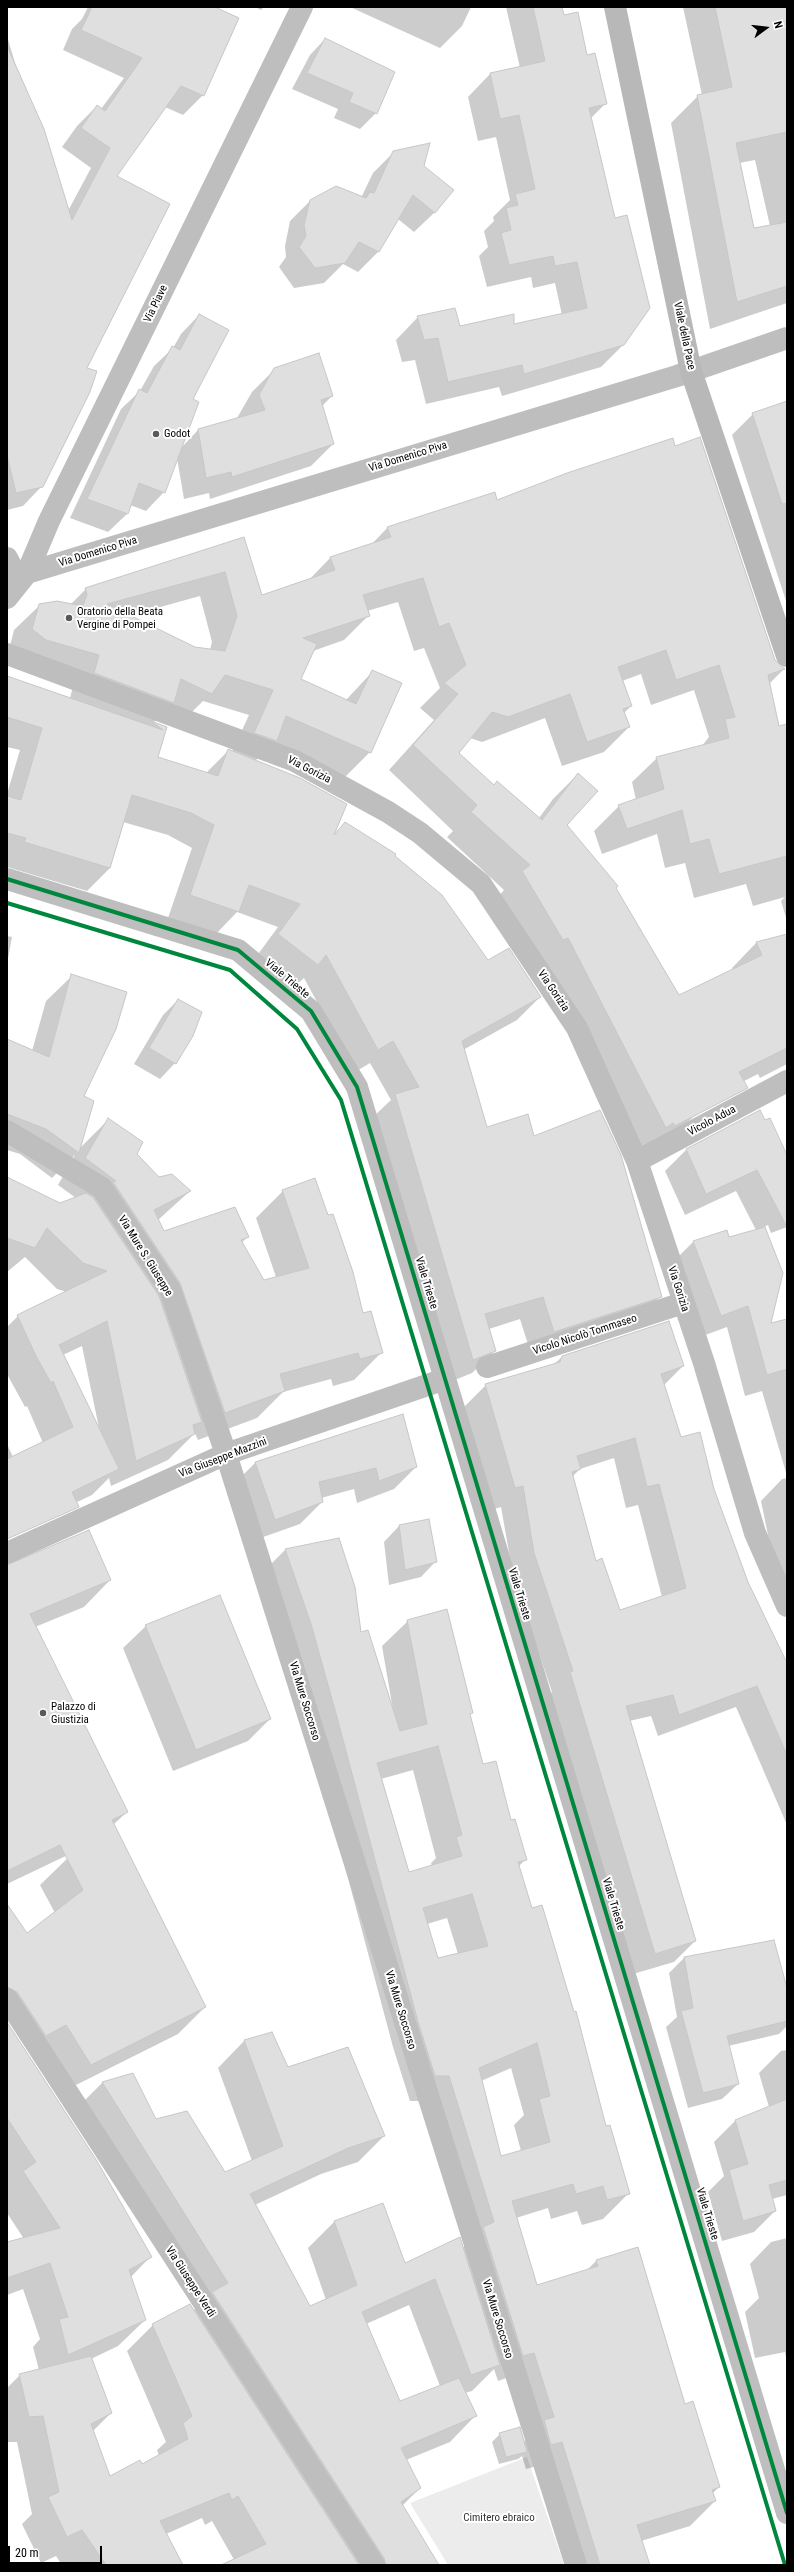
<!DOCTYPE html>
<meta charset="utf-8">
<style>
body{margin:0}
#map{position:relative;width:794px;height:2572px;overflow:hidden;background:#fff;font-family:"Roboto Condensed",sans-serif}
canvas{display:block}
.frame{position:absolute;inset:0;border:8px solid #000;pointer-events:none}
.north{position:absolute;left:746px;top:8px;width:40px;height:40px;-webkit-text-stroke:3px #fff;paint-order:stroke;rotate:75deg;font-size:11px;font-weight:700;line-height:16px;text-align:center;color:#000}
.north::after{content:'';display:block;margin:auto;width:14px;height:18px;background:#000;clip-path:polygon(50% 0,100% 100%,50% 72%,0 100%)}
.scale{position:absolute;left:8px;top:2546px;width:94px;height:18px;box-sizing:border-box;border:2px solid #000;border-top:0;padding-left:5px;font-size:12px;line-height:14px;white-space:nowrap;color:#000;-webkit-text-stroke:3px #fff;paint-order:stroke}
</style>
<div id="map">
<canvas width="794" height="2572"></canvas>
<div class="frame"></div>
<div class="north">N</div>
<div class="scale">20 m</div>
</div>
<script>
const g = document.querySelector('canvas').getContext('2d');
g.lineJoin = 'round';
function paint(path, color) {
  g.fillStyle = color;
  g.fill(path, 'evenodd');
}
function poly(rows) {
  const path = new Path2D();
  for (const r of rows) {
    path.moveTo(r[0], r[1]);
    for (let i = 2; i < r.length; i += 2) path.lineTo(r[i], r[i + 1]);
  }
  return path;
}
function stroke(path, color, width, dash) {
  g.strokeStyle = color;
  g.lineWidth = width;
  g.lineCap = dash ? 'butt' : 'round';
  g.setLineDash(dash || []);
  g.stroke(path);
}
function label(font, color, halo, rows, align = 'center') {
  g.font = font + ' "Roboto Condensed",sans-serif';
  g.lineWidth = 4;
  g.setLineDash([]);
  g.textBaseline = 'middle';
  g.strokeStyle = halo;
  g.fillStyle = color;
  for (const [text, x, y, turn = 0] of rows) {
    g.save();
    g.translate(x, y);
    g.rotate((+turn || 0) * Math.PI / 180);
    g.textAlign = isNaN(turn) ? turn : align;
    if (halo) g.strokeText(text, 0, 0);
    g.fillText(text, 0, 0);
    g.restore();
  }
}
paint(poly([
 [527,2457,564,2565,448,2565,410,2503]
]), '#ececec');
paint(poly([
 [88,7,213,7,203,95,183,115,165,107,116,177,85,368,42,486,23,506,7,510,7,36,18,73,68,211,91,168,62,147,77,126,97,106,101,109,124,78,63,50,72,29,82,19],
 [255,7,264,7,261,10],
 [350,7,471,7,462,26,440,48],
 [506,7,561,7,563,16,586,56,606,103,591,118,624,344,601,367,502,396,499,387,426,404,415,360,402,362,396,340,418,317,459,327,514,326,562,315,555,283,533,288,531,277,487,287,479,256,488,247,484,231,494,221,493,217,510,200,496,137,478,141,468,97,490,74,520,68],
 [683,7,787,7,787,303,710,329,671,123,698,96,702,95],
 [755,160,770,226,753,229,739,163],
 [325,39,376,113,360,129,334,118,338,109,292,89,310,55],
 [394,152,423,166,435,212,414,232,398,219,378,252,358,272,343,264,324,283,294,288,279,267,286,257,285,246,290,221,311,200,361,198,373,173],
 [199,315,192,399,181,448,198,430,237,418,252,392,275,369,332,396,322,406,333,444,311,466,210,499,209,493,184,499,177,458,164,492,146,511,130,505,127,514,108,532,70,518,121,409,140,391,154,366,173,348,181,334],
 [787,402,787,604,732,435,753,414],
 [675,448,774,661,784,669,769,684,779,727,787,737,787,921,781,901,785,897,753,906,746,884,694,898,685,863,665,868,657,834,602,854,594,831,619,806,636,800,632,782,657,758,701,747,709,737,694,690,651,705,641,674,622,681,631,706,624,713,629,727,604,752,562,766,545,718,482,742,470,738,458,753,493,786,539,818,553,799,578,774,566,825,615,888,679,996,733,970,732,968,756,943,787,935,787,1064,760,1078,758,1074,724,1091,694,1116,669,1141,640,1152,498,897,504,890,447,837,453,831,389,770,434,720,420,708,440,688,424,648,414,651,398,602,367,611,369,615,344,640,313,651,300,679,346,700,373,671,370,752,345,777,271,746,255,761,332,836,345,824,394,856,488,961,540,997,517,1020,463,1050,486,1128,534,1137,660,1297,638,1319,531,1354,520,1319,489,1329,495,1351,472,1373,450,1382,372,1118,391,1100,370,1063,355,1072,304,978,294,987,256,957,278,927,237,912,215,935,168,918,192,848,168,835,123,822,110,868,87,891,7,867,7,794,20,750,7,747,7,677,70,698,75,679,8,654,14,630,40,605,70,605,86,589,243,538,261,596,308,581,330,558,371,545,388,527,496,501],
 [200,596,212,642,210,650,194,648,128,616],
 [203,701,249,715,232,752,228,751,206,773,157,758,166,727,153,723,167,709,186,718],
 [7,936,12,937,7,964],
 [72,976,83,1096,79,1149,108,1120,158,1178,190,1191,158,1220,163,1233,248,1237,241,1243,264,1281,276,1277,256,1218,283,1191,363,1315,381,1353,354,1380,333,1386,331,1379,283,1392,257,1418,198,1440,192,1427,194,1434,168,1460,111,1486,109,1478,92,1495,7,1535,7,1444,13,1457,43,1443,27,1406,25,1407,7,1374,7,1327,18,1316,67,1292,57,1289,25,1257,7,1272,7,1179,60,1204,76,1198,58,1185,75,1155,52,1178,20,1154,7,1150,7,1040,32,1051,46,1001],
 [82,1346,99,1428,63,1355],
 [178,1000,175,1063,160,1079,134,1064,163,1015],
 [759,1111,787,1158,787,1227,771,1233,768,1225,764,1227,782,1273,770,1325,787,1320,787,1476,762,1391,745,1396,727,1327,700,1337,672,1263,693,1242,726,1231,729,1238,756,1230,736,1191,685,1215,665,1171,686,1150],
 [562,1357,683,1366,664,1385,681,1438,713,1489,748,1582,787,1666,787,1825,736,1707,658,1736,651,1716,629,1721,695,1941,674,1962,633,1974,549,1694,552,1692,513,1575,501,1507,494,1509,464,1407,486,1385,553,1365],
 [614,1458,626,1508,638,1505,662,1597,619,1611,595,1562,572,1477,580,1469],
 [255,1463,416,1467,394,1489,357,1503,354,1489,321,1498,322,1502,300,1524,252,1541,233,1485],
 [787,1478,787,1594,774,1564,761,1501,782,1479],
 [429,1520,436,1561,421,1577,389,1585,384,1542,399,1526],
 [339,1539,361,1633,393,1710,382,1646,408,1621,472,1713,469,1715,482,1765,511,1821,526,1859,518,1867,531,1910,629,2193,603,2219,582,2225,577,2211,551,2219,548,2208,516,2218,537,2286,586,2271,596,2261,684,2405,719,2487,713,2493,715,2501,690,2526,641,2541,648,2565,567,2565,537,2466,526,2469,522,2456,518,2459,499,2464,492,2442,500,2434,523,2442,528,2438,509,2377,498,2381,494,2369,472,2391,465,2393,476,2415,450,2442,406,2460,420,2488,402,2506,438,2565,237,2565,212,2521,205,2525,202,2518,166,2534,181,2565,62,2565,56,2556,41,2563,22,2524,32,2514,17,2442,7,2442,7,2388,20,2375,39,2370,33,2347,40,2339,23,2289,7,2295,7,2243,24,2239,7,2213,7,2024,96,2161,151,2256,130,2278,145,2320,118,2346,91,2359,111,2413,93,2431,110,2478,159,2456,157,2450,166,2442,127,2351,153,2325,193,2311,199,2305,76,2109,102,2083,132,2074,155,2120,224,2173,252,2161,218,2068,244,2041,271,2033,287,2068,384,2136,358,2162,321,2174,255,2205,309,2308,326,2300,308,2248,334,2222,383,2204,404,2264,462,2249,467,2243,423,2101,410,2101,393,2047,313,1747,260,1575,285,1550],
 [413,1770,436,1858,431,1863,432,1866,409,1873,381,1779],
 [447,1918,458,1954,437,1959,427,1924],
 [511,2068,524,2115,514,2125,521,2151,500,2157,481,2081],
 [409,2305,440,2386,400,2402,366,2324],
 [7,1575,110,1580,84,1607,35,1627,127,1812,113,1825,205,2007,178,2034,64,2091,7,2016,7,1916,27,1934,55,1913,40,1885,74,1852,7,1884],
 [146,1626,270,1719,248,1741,173,1771,123,1648],
 [684,1958,787,1992,787,2026,779,2034,728,2046,738,2084,722,2099,688,2108,666,2027,677,2017,669,1973],
 [787,2050,787,2195,772,2199,775,2211,754,2232,722,2241,708,2192,724,2176,714,2142,736,2120,769,2107,759,2073,781,2051],
 [787,2238,787,2362,785,2352,755,2358,745,2312,759,2298,750,2264,771,2242]
]), '#0003');
const building = poly([
 [92,7,215,7,239,18,204,96,181,86,117,176,170,204,87,368,97,371,90,392,43,487,16,493,7,455,7,46,44,129,72,220,110,148,81,128,97,105,105,111,142,58,81,30,92,7],
 [533,7,562,7,564,15,578,12,587,55,595,53,607,104,589,108,615,218,627,215,650,308,624,345,524,374,522,365,448,382,438,338,424,340,417,316,455,308,460,326,514,314,514,324,587,308,577,262,555,266,553,256,509,265,501,233,511,230,506,208,518,205,515,194,535,189,519,115,500,119,490,73,545,61,533,7],
 [715,7,787,7,787,132,736,143,754,228,787,222,787,286,737,302,697,95,732,87,715,7],
 [325,38,395,72,377,114,349,102,353,93,307,73,325,38],
 [430,143,424,166,454,190,435,213,413,195,379,252,359,242,345,263,315,268,299,247,306,236,304,225,310,200,336,186,366,198,370,192,374,193,393,151,430,143],
 [199,314,229,330,193,399,199,402,165,493,139,483,128,514,87,499,139,389,147,393,172,346,180,350,199,314],
 [319,353,333,396,321,400,334,444,232,477,231,472,206,478,198,429,265,410,259,395,274,368,319,353],
 [787,401,787,503,782,504,752,413,787,401],
 [700,437,775,660,785,669,768,675,779,726,787,724,787,856,719,874,709,839,690,844,682,810,627,829,618,805,664,789,656,757,729,738,725,719,735,717,719,665,676,680,666,650,618,667,632,706,623,709,630,727,587,742,570,694,508,717,492,712,459,753,494,785,497,781,542,820,578,773,598,791,567,825,618,886,616,888,679,995,762,955,756,942,787,934,787,1048,739,1072,748,1088,675,1126,673,1123,666,1128,568,938,563,940,522,871,530,865,471,812,477,805,413,745,458,694,444,683,466,665,449,623,439,627,423,578,363,595,370,616,303,638,317,644,301,679,356,704,372,670,402,683,371,753,286,716,277,741,254,733,273,690,225,675,212,694,181,679,174,703,94,673,99,655,46,640,32,629,39,604,57,601,83,606,87,594,85,588,244,537,262,595,335,570,330,557,391,537,387,527,495,492,497,500,567,473,673,438,675,446,700,437],
 [225,572,237,616,225,651,195,647,107,604,225,572],
 [7,676,163,730,151,721,167,727,158,757,218,776,228,749,300,778,347,804,334,835,345,822,396,854,395,856,442,895,488,960,509,948,541,997,462,1041,487,1127,528,1114,534,1136,600,1110,621,1155,662,1297,554,1332,543,1297,485,1314,496,1351,473,1360,395,1094,419,1087,393,1041,378,1050,326,955,318,965,278,934,300,904,249,885,239,912,190,895,214,825,191,813,132,795,110,868,24,842,26,838,7,833,7,796,21,800,42,728,7,717,7,676],
 [71,974,127,992,116,1029,84,1096,94,1101,79,1153,46,1129,7,1114,7,1039,49,1057,71,974],
 [178,999,202,1012,193,1036,176,1064,149,1048,178,999],
 [760,1110,765,1120,770,1118,787,1155,787,1227,757,1170,706,1194,686,1149,760,1110],
 [108,1118,143,1142,137,1154,159,1177,172,1174,191,1191,154,1210,164,1231,235,1207,249,1237,241,1240,264,1280,309,1268,282,1190,315,1178,328,1215,333,1214,353,1272,363,1313,371,1311,383,1353,360,1359,358,1353,280,1374,285,1391,225,1413,180,1283,113,1182,116,1181,85,1158,108,1118],
 [7,1177,60,1203,86,1193,93,1197,159,1296,202,1422,193,1425,195,1434,136,1461,107,1321,59,1345,119,1469,72,1492,79,1507,7,1539,7,1459,73,1427,53,1381,51,1383,36,1356,17,1315,107,1271,83,1263,47,1228,35,1248,7,1238,7,1177],
 [765,1227,783,1273,771,1323,787,1319,787,1369,767,1375,748,1306,721,1316,693,1241,727,1230,729,1237,765,1227],
 [669,1321,684,1366,661,1374,681,1437,700,1432,714,1489,748,1582,787,1663,787,1755,757,1686,679,1715,673,1695,626,1706,696,1941,655,1954,570,1672,573,1671,534,1553,523,1486,515,1488,485,1384,560,1362,562,1356,669,1321],
 [635,1438,647,1487,659,1484,686,1588,620,1610,602,1558,596,1561,572,1472,581,1469,577,1456,635,1438],
 [403,1414,417,1467,379,1481,376,1468,319,1482,323,1502,275,1520,255,1462,403,1414],
 [429,1519,437,1562,405,1570,399,1525,429,1519],
 [89,1530,111,1580,30,1614,128,1812,112,1820,206,2007,91,2065,66,2025,46,2036,17,1992,7,1987,7,1904,27,1933,83,1890,60,1845,7,1871,7,1565,89,1530],
 [339,1538,355,1587,361,1632,368,1630,400,1731,427,1724,407,1620,447,1609,473,1713,470,1714,483,1764,496,1761,511,1820,515,1819,527,1860,518,1862,532,1908,542,1905,574,2012,576,2011,606,2126,610,2125,630,2194,607,2200,603,2186,576,2194,573,2184,512,2201,537,2285,598,2266,596,2260,638,2247,685,2404,693,2401,720,2487,712,2490,716,2501,637,2525,650,2565,600,2565,562,2442,551,2445,544,2420,554,2417,534,2353,523,2356,483,2227,494,2222,449,2076,435,2076,418,2022,338,1721,311,1624,285,1549,339,1538],
 [438,1746,462,1835,456,1837,462,1856,409,1872,377,1763,438,1746],
 [472,1894,488,1946,438,1958,423,1908,472,1894],
 [537,2043,550,2096,539,2099,550,2142,501,2156,479,2068,537,2043],
 [220,1595,271,1719,196,1750,145,1625,220,1595],
 [774,1940,787,1988,787,2021,727,2036,739,2084,703,2093,681,2011,693,2008,684,1957,774,1940],
 [7,2022,97,2161,152,2257,129,2270,146,2320,68,2355,59,2319,68,2317,50,2263,7,2278,7,2242,60,2228,23,2171,36,2162,7,2118,7,2022],
 [272,2032,288,2067,348,2047,385,2136,348,2148,250,2194,310,2306,357,2285,334,2221,383,2203,405,2263,460,2237,500,2365,471,2375,435,2279,362,2312,400,2401,459,2378,477,2416,401,2448,421,2488,401,2502,439,2565,386,2565,384,2558,212,2292,228,2283,102,2082,133,2073,156,2119,187,2111,225,2172,283,2146,244,2040,272,2032],
 [787,2099,787,2180,769,2185,776,2211,743,2221,729,2170,748,2164,735,2120,787,2099],
 [190,2304,359,2565,221,2565,266,2544,238,2496,232,2500,229,2493,160,2521,183,2565,106,2565,82,2530,67,2537,48,2497,59,2492,43,2416,29,2417,19,2374,91,2356,112,2413,91,2424,110,2476,140,2460,142,2464,188,2439,183,2423,192,2416,152,2324,190,2304],
 [520,2427,527,2452,506,2457,499,2433,520,2427]
]);
paint(building, '#dfdfdf');
stroke(building, '#c7c7c7', 1);
stroke(poly([
 [7,558,19,581],
 [27,573,677,376,787,338],
 [7,598,27,573,49,521,302,7],
 [7,654,295,761,388,812,420,833,481,884,577,1028,637,1161,704,1363,755,1533,787,1606],
 [7,879,238,950,311,1011,357,1087,787,2513],
 [7,1131,102,1188,170,1290,226,1454,576,2565],
 [637,1161,787,1081],
 [487,1367,683,1303],
 [7,1553,226,1454,445,1379],
 [7,1999,374,2565]
]), '#bebebe', 22);
stroke(poly([
 [615,7,691,371,787,656]
]), '#b8b8b8', 22);
stroke(poly([
 [7,879,238,950,311,1011,357,1087,787,2513],
 [7,903,230,970,297,1029,341,1100,785,2565]
]), '#00873e', 4);
for (const [x, y, r, color] of [
 [156,434,4,"#595959"],
 [69,618,4,"#595959"],
 [43,1713,4,"#595959"]
]) {
  const dot = new Path2D();
  dot.arc(x, y, r, 0, 2 * Math.PI);
  g.fillStyle = color;
  g.fill(dot);
  stroke(dot, '#fff', 1.5);
}
label('11px', '#000', '#fff', [
 ["Via Piave",156,304,-64],
 ["Viale della Pace",684,336,78],
 ["Via Domenico Piva",408,457,-17],
 ["Via Domenico Piva",98,552,-17],
 ["Via Gorizia",309,770,27],
 ["Viale Trieste",287,979,40],
 ["Via Gorizia",553,991,56],
 ["Vicolo Adua",712,1121,-28],
 ["Via Mure S. Giuseppe",145,1256,58],
 ["Viale Trieste",426,1283,73],
 ["Via Gorizia",678,1289,72],
 ["Vicolo Nicolò Tommaseo",585,1335,-18],
 ["Via Giuseppe Mazzini",223,1458,-21],
 ["Viale Trieste",519,1594,73],
 ["Via Mure Soccorso",304,1701,73],
 ["Viale Trieste",613,1904,73],
 ["Via Mure Soccorso",400,2010,73],
 ["Viale Trieste",707,2214,73],
 ["Via Giuseppe Verdi",190,2282,57],
 ["Via Mure Soccorso",497,2319,73]
]);
label('11px', '#000', '#fff', [
 ["Godot",164,434],
 ["Oratorio della Beata",77,612],
 ["Vergine di Pompei",77,625],
 ["Palazzo di",51,1707],
 ["Giustizia",51,1720]
], 'left');
label('11px', '#333', '#fff', [
 ["Cimitero ebraico",499,2518]
]);
</script>
